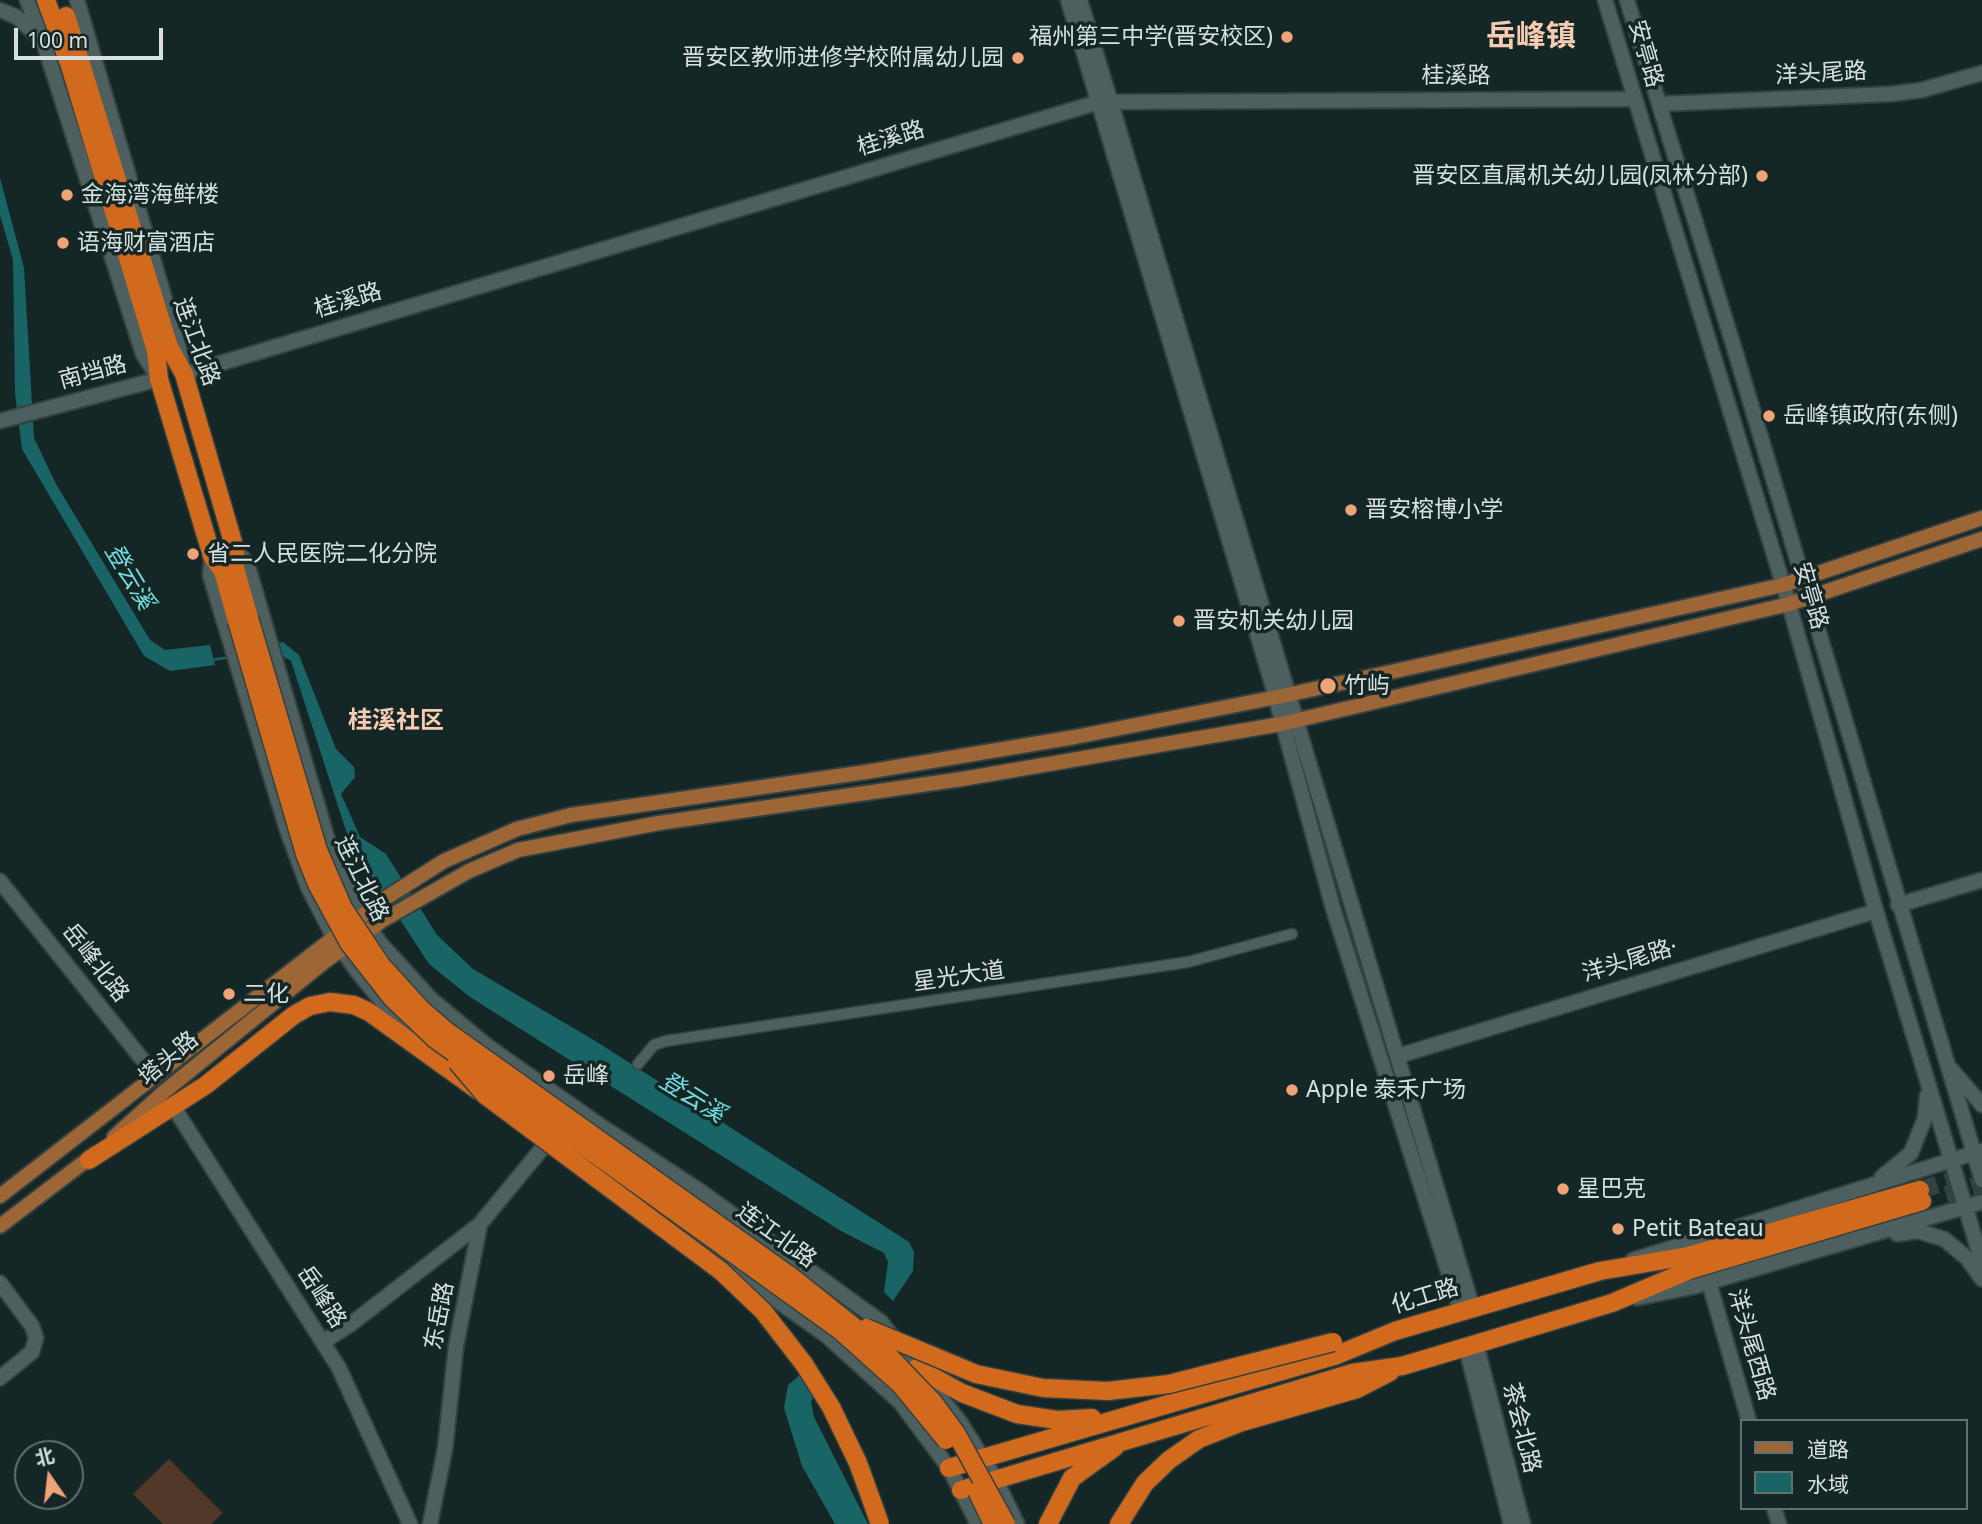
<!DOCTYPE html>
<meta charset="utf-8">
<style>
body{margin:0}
#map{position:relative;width:1982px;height:1524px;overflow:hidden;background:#152626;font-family:"Noto Sans","Noto Sans SC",sans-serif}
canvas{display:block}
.legend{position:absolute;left:1740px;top:1419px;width:228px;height:91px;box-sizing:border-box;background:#152626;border:2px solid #627070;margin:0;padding:9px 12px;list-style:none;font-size:21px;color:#d6e0e0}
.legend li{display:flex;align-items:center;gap:14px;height:35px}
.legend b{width:35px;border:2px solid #627070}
.north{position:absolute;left:14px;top:1440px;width:70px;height:70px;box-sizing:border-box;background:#152626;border:2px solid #627070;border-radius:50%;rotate:346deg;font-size:19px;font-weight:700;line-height:28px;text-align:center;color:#d6e0e0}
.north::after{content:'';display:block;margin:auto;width:24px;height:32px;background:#efa376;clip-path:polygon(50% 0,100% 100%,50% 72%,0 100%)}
.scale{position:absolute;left:14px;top:28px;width:149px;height:32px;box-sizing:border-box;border:4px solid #d6e0e0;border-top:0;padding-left:9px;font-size:21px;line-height:24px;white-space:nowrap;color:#d6e0e0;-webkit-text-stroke:5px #152626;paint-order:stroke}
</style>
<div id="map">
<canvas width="1982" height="1524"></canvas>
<ul class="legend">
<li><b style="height:9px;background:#9d6637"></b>道路</li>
<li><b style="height:19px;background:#196465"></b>水域</li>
</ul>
<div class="north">北</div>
<div class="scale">100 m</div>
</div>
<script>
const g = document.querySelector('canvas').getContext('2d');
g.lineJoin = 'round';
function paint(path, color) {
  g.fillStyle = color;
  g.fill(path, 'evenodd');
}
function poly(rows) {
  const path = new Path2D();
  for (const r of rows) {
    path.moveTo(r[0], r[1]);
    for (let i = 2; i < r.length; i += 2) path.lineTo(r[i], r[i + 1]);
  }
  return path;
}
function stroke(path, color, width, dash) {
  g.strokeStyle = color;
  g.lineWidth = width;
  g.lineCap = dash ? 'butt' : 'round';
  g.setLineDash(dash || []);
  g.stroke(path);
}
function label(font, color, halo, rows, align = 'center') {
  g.font = font + ' "Noto Sans","Noto Sans SC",sans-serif';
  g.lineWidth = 7;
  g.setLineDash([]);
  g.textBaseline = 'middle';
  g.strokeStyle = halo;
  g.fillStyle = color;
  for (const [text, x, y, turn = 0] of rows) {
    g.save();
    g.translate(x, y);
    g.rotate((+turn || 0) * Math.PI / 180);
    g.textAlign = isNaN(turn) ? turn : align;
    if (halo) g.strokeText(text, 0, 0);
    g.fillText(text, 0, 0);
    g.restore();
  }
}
paint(poly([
 [169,1459,223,1513,211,1524,163,1524,133,1494]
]), '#523828');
paint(poly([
 [0,178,24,268,34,438,56,484,150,640,165,650,210,645,215,665,170,671,144,656,22,449,15,393,13,260,0,215],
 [283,642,299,655,336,749,354,767,355,777,341,794,360,837,386,854,437,935,473,969,597,1042,909,1242,914,1252,913,1271,893,1301,884,1292,888,1262,884,1253,841,1231,614,1088,470,997,429,964,350,843,291,661,264,646],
 [801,1374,814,1396,811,1402,814,1417,868,1524,835,1524,802,1466,784,1408,788,1385]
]), '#196465');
stroke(poly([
 [212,660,230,657]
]), '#196465', 2.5);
stroke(poly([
 [1920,1190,1982,1171],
 [1946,1195,1982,1184]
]), '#324242', 18, [18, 9]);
const street = poly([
 [638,1064,654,1045,666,1041,1188,962,1292,934]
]);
const secondary = poly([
 [77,0,178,344,184,374,1099,102,1634,99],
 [1068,0,1270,677,1333,908,1461,1312],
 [1080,0,1473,1309],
 [1605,0,1789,604,1876,911,1982,1262],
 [1627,0,1736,354,1982,1180],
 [0,10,17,17,38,37],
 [1659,104,1891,94,1922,90,1982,73],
 [0,421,159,379,143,354,45,47,27,0],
 [235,549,247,563,330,848,362,916,380,943,431,999,486,1045,598,1124,700,1191,881,1322,960,1422,995,1478,1017,1524],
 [212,556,210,575,287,830,308,887,334,938,357,971,388,1009,423,1042],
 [0,881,154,1074],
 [1898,905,1982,880],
 [1398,1056,1876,911],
 [1951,1069,1982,1105],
 [173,1106,339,1368,410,1524],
 [1882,1177,1911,1153,1925,1118,1927,1096],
 [1897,1234,1918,1231,1944,1239,1967,1258,1982,1279],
 [716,1257,827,1336,900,1402,949,1468,978,1524],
 [1633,1260,1981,1151],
 [1709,1282,1749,1421],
 [0,1283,32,1326,36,1338,32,1352,0,1378],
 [1637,1298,1692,1287,1982,1202],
 [323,1342,351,1324,480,1224],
 [1476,1344,1523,1524],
 [1466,1347,1511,1524],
 [1774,1508,1779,1524],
 [430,1524,445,1449,456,1346,480,1224,549,1140]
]);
const primary = poly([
 [114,1137,165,1091,324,962,383,920,469,871,518,850,659,823,962,779,1281,724,1789,604,1982,539],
 [0,1196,381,901,444,861,517,829,571,815,866,772,1075,737,1287,695,1783,585,1982,518],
 [0,1226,96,1153]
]);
const highway = poly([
 [46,0,70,66,156,351,159,379,212,556,223,571,237,621],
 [66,16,169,347,184,374,235,549,235,568,249,618],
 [89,1160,206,1085,294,1015,310,1006,330,1002,354,1005,369,1012,479,1091],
 [917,1368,962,1393,1017,1414,1057,1420,1092,1418],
 [949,1468,1337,1355,1395,1331,1600,1271,1688,1256,1920,1190],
 [961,1490,1352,1373,1402,1366,1466,1347,1612,1303,1692,1269,1922,1201],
 [1048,1524,1072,1478,1115,1447],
 [1119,1524,1145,1483,1169,1460,1199,1439,1242,1422,1357,1389,1390,1372]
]);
stroke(street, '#354141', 13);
stroke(secondary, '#354141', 18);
stroke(primary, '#354141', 18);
stroke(highway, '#354141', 21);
stroke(street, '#4d5f5f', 10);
stroke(secondary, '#4d5f5f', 14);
stroke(primary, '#9d6637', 14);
stroke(highway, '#d26a1d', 18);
const highwayBridge = poly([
 [249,618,318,850,343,908,381,965,421,1009,445,1030,793,1278,884,1351,933,1402,956,1433,1006,1524],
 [237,621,305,854,317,884,349,943,392,998,435,1039,841,1331,901,1385,946,1440],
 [457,1062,485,1095,721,1271,763,1311,804,1364,831,1407,858,1463,880,1524],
 [866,1328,976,1374,1043,1388,1108,1391,1169,1384,1333,1342],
 [977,1491,993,1524]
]);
stroke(highwayBridge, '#354141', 21, []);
stroke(highwayBridge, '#d26a1d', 18);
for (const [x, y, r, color] of [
 [1287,37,7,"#efa376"],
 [1018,58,7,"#efa376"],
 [1762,176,7,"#efa376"],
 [67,195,7,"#efa376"],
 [63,243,7,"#efa376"],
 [1769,416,7,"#efa376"],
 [1351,510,7,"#efa376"],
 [193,554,7,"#efa376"],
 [1179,621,7,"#efa376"],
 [1328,686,9,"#efa376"],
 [229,994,7,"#efa376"],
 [549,1076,7,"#efa376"],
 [1292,1090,7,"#efa376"],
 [1563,1189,7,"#efa376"],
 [1618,1229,7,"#efa376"]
]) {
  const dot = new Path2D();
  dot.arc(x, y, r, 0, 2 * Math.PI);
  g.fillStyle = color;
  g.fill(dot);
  stroke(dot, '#152626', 2.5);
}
label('23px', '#d6e0e0', '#152626', [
 ["福州第三中学(晋安校区)",1273,37,"right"],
 ["晋安区教师进修学校附属幼儿园",1004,58,"right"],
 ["晋安区直属机关幼儿园(凤林分部)",1748,176,"right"],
 ["金海湾海鲜楼",81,195],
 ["语海财富酒店",77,243],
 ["岳峰镇政府(东侧)",1783,416],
 ["晋安榕博小学",1365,510],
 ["省二人民医院二化分院",207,554],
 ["晋安机关幼儿园",1193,621],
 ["竹屿",1344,686],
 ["二化",243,994],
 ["岳峰",563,1076],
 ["Apple 泰禾广场",1306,1090],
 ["星巴克",1577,1189],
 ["Petit Bateau",1632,1229]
], 'left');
label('23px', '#d6e0e0', '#152626', [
 ["安亭路",1645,54,74],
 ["洋头尾路",1821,74,-3],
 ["桂溪路",1456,76],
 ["桂溪路",891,139,-17],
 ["桂溪路",348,301,-17],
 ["连江北路",196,342,70],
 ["南垱路",93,373,-15],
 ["安亭路",1810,596,74],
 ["连江北路",361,879,64],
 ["洋头尾路·",1630,961,-17],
 ["岳峰北路",95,963,52],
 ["星光大道",959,977,-8],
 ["塔头路",169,1059,-40],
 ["连江北路",776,1236,36],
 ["岳峰路",321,1297,57],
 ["化工路",1425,1297,-17],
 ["东岳路",440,1316,-79],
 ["洋头尾西路",1751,1345,74],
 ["茶会北路",1521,1428,76]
]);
label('italic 24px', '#72dedf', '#152626', [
 ["登云溪",129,577,59],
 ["登云溪",692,1098,32]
]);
label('bold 24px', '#f7ccb3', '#152626', [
 ["桂溪社区",396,721]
]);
label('bold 30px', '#f7ccb3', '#152626', [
 ["岳峰镇",1531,37]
]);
</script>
